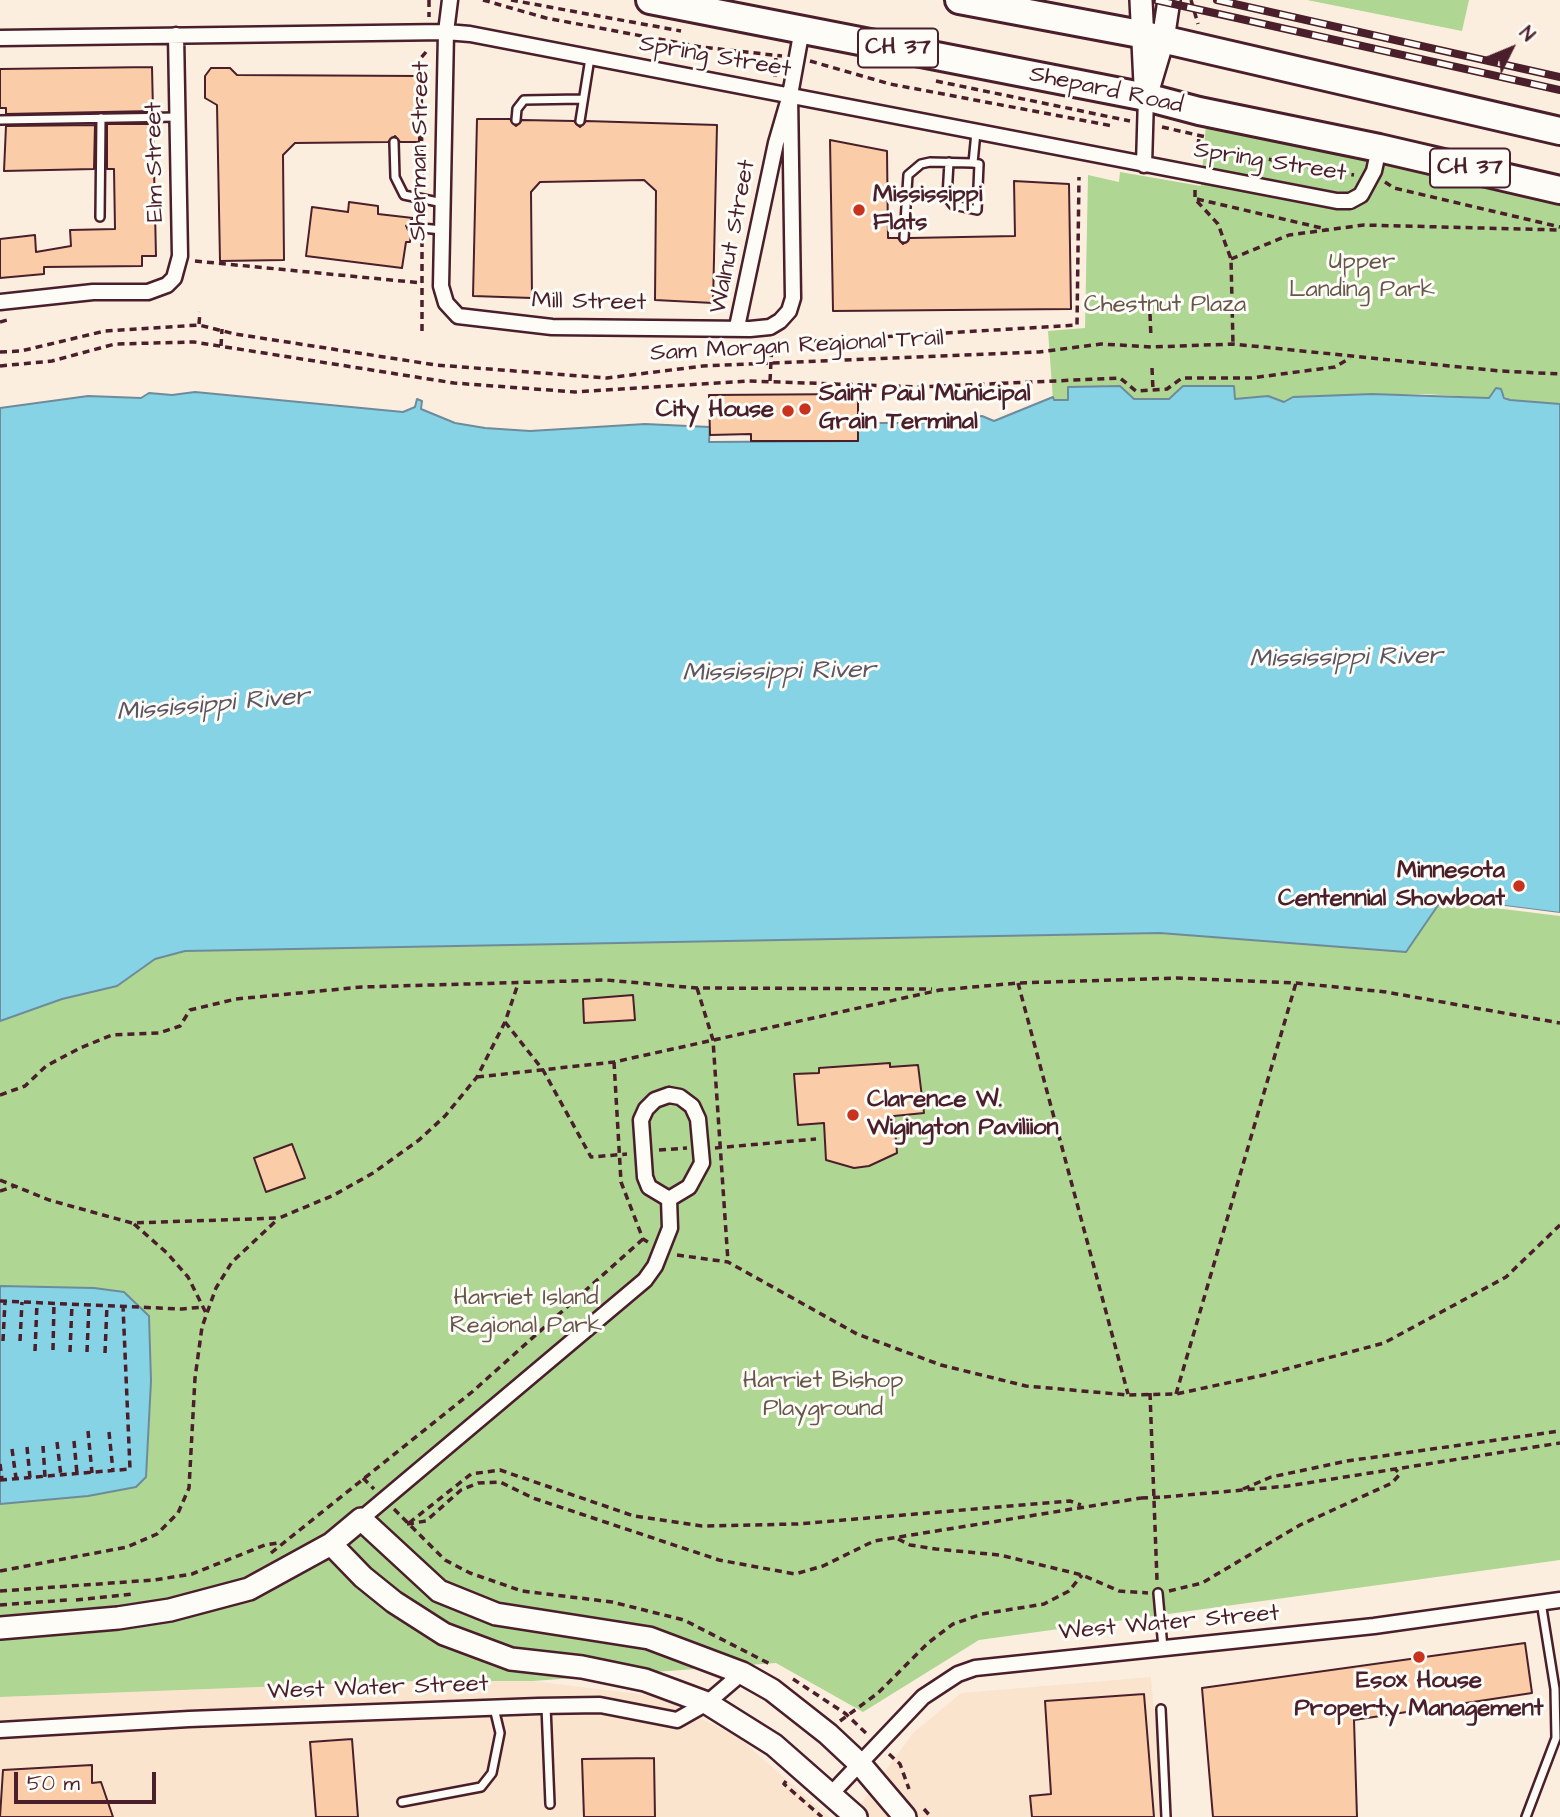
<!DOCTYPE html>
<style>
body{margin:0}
#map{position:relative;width:1560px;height:1817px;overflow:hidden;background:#fceedf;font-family:"Architects Daughter",sans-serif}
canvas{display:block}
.north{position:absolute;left:1476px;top:14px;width:70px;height:70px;-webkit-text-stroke:5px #fdfcf7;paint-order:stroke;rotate:47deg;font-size:19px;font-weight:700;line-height:28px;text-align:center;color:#4a1f2b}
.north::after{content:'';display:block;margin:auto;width:24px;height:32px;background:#4a1f2b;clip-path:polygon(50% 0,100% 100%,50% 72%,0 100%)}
.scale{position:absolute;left:14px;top:1772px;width:142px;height:32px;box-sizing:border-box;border:4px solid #4a1f2b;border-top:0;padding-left:9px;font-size:21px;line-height:24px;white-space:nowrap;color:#4a1f2b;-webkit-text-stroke:5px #fdfcf7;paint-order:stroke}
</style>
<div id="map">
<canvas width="1560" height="1817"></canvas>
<div class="north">N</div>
<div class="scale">50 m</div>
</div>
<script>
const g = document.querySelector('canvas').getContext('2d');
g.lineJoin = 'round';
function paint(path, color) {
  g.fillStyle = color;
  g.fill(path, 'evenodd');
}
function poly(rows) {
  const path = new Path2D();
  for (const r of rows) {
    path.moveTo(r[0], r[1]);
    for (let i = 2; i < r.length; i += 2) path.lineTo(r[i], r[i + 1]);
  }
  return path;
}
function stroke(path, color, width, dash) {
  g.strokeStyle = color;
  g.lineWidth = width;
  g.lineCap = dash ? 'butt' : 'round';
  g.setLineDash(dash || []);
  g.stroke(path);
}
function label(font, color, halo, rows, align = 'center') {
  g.font = font + ' "Architects Daughter",sans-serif';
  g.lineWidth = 6;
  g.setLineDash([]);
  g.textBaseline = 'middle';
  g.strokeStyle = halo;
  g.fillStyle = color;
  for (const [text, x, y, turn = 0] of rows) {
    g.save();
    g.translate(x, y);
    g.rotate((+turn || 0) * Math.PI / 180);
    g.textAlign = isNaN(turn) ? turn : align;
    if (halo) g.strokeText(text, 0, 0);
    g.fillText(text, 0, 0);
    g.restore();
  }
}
paint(poly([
 [1151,1677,1164,1817,851,1817,914,1732,961,1693],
 [415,1681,533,1681,655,1696,737,1736,829,1817,0,1817,0,1697]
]), '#fbe4ce');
paint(poly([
 [1307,0,1469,0,1462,31],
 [1206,124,1351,153,1560,205,1560,404,1510,400,1500,393,1489,398,1425,394,1293,397,1284,402,1268,396,1234,399,1234,386,1183,386,1170,399,1134,399,1068,388,1069,400,1053,400,1048,331,1085,328,1088,175,1119,182,1120,172,1201,186],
 [1443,898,1560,913,1560,1560,979,1640,863,1712,776,1663,533,1681,415,1681,0,1697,0,1021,62,999,117,986,155,959,185,951,1160,933,1406,952]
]), '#afd693');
const water = poly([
 [1120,386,1134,399,1169,399,1183,386,1234,386,1235,399,1268,396,1284,402,1293,397,1372,394,1489,398,1496,388,1501,389,1504,398,1510,400,1560,404,1560,913,1443,898,1406,952,1160,933,185,951,155,959,117,986,62,999,0,1021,0,408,88,396,141,398,149,393,172,395,195,392,403,412,415,407,417,399,422,401,421,409,455,423,485,428,530,431,645,424,710,427,709,442,858,441,858,423,918,423,982,416,994,421,1053,397,1054,400,1068,400,1068,387,1120,386],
 [0,1286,94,1288,124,1292,149,1316,151,1381,146,1477,136,1487,88,1496,0,1504,0,1286]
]);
paint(water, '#86d3e5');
stroke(water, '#6e8b9b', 2);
paint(poly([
 [1443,898,1560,913,1560,916,1446,902]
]), '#fceedf');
const building = poly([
 [152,67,153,111,6,114,6,108,0,108,0,69,152,67],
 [211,68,230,68,237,75,419,76,419,142,400,142,395,136,388,142,295,143,283,155,284,260,220,261,217,105,205,98,205,76,211,68],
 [477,119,510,119,516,126,522,120,574,121,580,127,586,121,717,125,713,303,655,300,656,191,644,180,540,182,531,192,532,298,473,296,477,119],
 [107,124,153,124,156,256,142,256,142,266,44,267,44,274,0,278,0,239,35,235,36,252,71,246,70,230,115,229,114,169,107,169,107,124],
 [95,125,94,169,4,171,6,126,95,125],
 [830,140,887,151,888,238,898,238,903,244,910,238,1015,236,1014,181,1069,184,1071,309,833,311,830,140],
 [349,202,378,206,378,214,413,218,406,226,411,233,410,242,406,242,402,268,306,256,312,207,348,212,349,202],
 [858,394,858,441,751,441,751,434,710,435,709,395,858,394],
 [633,995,635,1020,584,1023,583,999,633,995],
 [890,1063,890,1067,918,1065,924,1113,894,1116,897,1153,869,1166,854,1168,826,1160,824,1123,798,1125,794,1074,819,1073,819,1068,890,1063],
 [292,1144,305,1178,266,1192,254,1158,292,1144],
 [1525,1643,1532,1693,1354,1720,1357,1817,1213,1817,1202,1688,1525,1643],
 [1144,1694,1154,1817,1032,1817,1030,1796,1051,1794,1045,1701,1144,1694],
 [352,1739,358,1817,316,1817,310,1742,352,1739],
 [654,1758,655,1817,584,1817,582,1759,654,1758],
 [92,1765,92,1783,101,1782,113,1817,0,1817,3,1770,92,1765]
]);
paint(building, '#facda8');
stroke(building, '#4a1f2b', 2);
const lane = poly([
 [0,120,178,117],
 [516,120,517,109,524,100,581,99],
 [580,121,590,58],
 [394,142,395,177,404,195,443,203],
 [949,162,947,197,953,205,977,210,979,164,973,163],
 [100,217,101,118],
 [412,227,442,230],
 [904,238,908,175,921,164,930,162,973,163,976,132],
 [1158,1593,1163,1648],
 [546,1706,550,1804],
 [1161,1709,1166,1817],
 [402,1802,481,1787,492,1773,500,1733,494,1708],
 [1526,1817,1556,1738,1555,1689,1541,1602]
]);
const street = poly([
 [450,0,446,32,441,286,446,303,458,316,552,327,750,329,770,327,780,321,789,311,793,298,790,95],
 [0,38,446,32,470,34,1337,201,1350,201,1361,195,1374,171,1379,148],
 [1144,165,1146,97],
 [0,302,93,292,148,292,167,285,174,278,180,256,176,35],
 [737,327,776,143,790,95,802,29],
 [669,1095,680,1097,692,1106,698,1119,702,1163,689,1187,669,1199,649,1187,645,1177,641,1120,646,1109,655,1100,669,1095],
 [361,1519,645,1280,655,1266,670,1228,669,1199],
 [0,1730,189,1719,538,1706,600,1705,677,1720,707,1703,742,1673],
 [831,1794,923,1697,958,1674,975,1668,1374,1626,1560,1600]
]);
const secondary = poly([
 [1141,0,1145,84],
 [1146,97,1163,40,1169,0],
 [331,1544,363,1577,394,1602,444,1634,511,1659,582,1667,645,1680,707,1703,774,1745,856,1817],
 [0,1628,118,1618,170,1610,249,1589,331,1544,361,1519,439,1591,496,1614,649,1638,742,1673,772,1690,828,1734,860,1764,905,1817]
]);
const highway = poly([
 [650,0,1146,97,1199,111,1379,148,1560,190],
 [959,0,1140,34,1560,131]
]);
stroke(lane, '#4a1f2b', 12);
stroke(street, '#4a1f2b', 19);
stroke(secondary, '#4a1f2b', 26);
stroke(highway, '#4a1f2b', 32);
stroke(poly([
 [429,0,429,17],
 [483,0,546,18,701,47,782,56],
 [511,0,681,31],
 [1191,0,1198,24],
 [810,61,890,84,1113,126],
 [775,77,776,55],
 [936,81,1130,121],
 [1162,127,1206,137],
 [1198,146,1354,175],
 [1197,158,1199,136],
 [1385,182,1394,188,1560,227],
 [422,189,421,58,426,52],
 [1195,190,1195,199,1218,224,1231,259,1233,344],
 [1197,199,1326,229],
 [1231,259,1289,235,1364,225,1560,230],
 [195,261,422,283],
 [1150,314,1151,338],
 [0,322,11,319],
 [199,324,200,312],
 [422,331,422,238],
 [814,341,1077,325,1079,177],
 [221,346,222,329],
 [0,352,21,351,105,331,199,325,235,334,436,365,607,378,703,366,1039,352,1101,344,1152,347,1233,344,1500,371,1560,374],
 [0,366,52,361,115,344,194,342,454,383,575,392,749,381,921,387,1120,378,1136,391,1167,389,1182,378,1251,378,1335,367,1350,358],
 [1152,368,1153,390],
 [770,381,772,343],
 [1018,983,1128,1394],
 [697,988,713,1040,728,1262],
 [505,1022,543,1070,591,1157,627,1154],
 [614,1062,621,1182,643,1239,648,1242],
 [477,1077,614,1062,940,990,1018,983,1177,978,1296,983,1386,992,1560,1023],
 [0,1095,25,1086,46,1066,80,1048,112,1035,159,1033,180,1026,190,1010,236,999,362,987,606,980,697,988,932,989],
 [715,1148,816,1139],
 [659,1150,687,1148],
 [0,1180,49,1200,132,1223,279,1218,334,1195,373,1173,419,1140,445,1116,477,1077,505,1022,518,984],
 [0,1191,15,1186],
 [134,1224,167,1253,188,1277,207,1315],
 [677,1255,728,1262,857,1334,941,1365,1026,1386,1128,1395,1176,1394,1264,1375,1384,1343,1506,1277,1560,1225],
 [0,1301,182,1309,203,1307],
 [3,1341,5,1301],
 [20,1341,22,1302],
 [53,1350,54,1303],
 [35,1351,37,1303],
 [70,1352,72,1304],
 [87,1352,89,1305],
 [105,1353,107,1305],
 [1150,1393,1157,1580],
 [1176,1394,1296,983],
 [88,1431,92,1473],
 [109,1432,113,1471],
 [74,1441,77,1474],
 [57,1442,61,1476],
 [43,1446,45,1477],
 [27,1447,30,1478],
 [12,1449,16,1478],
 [0,1464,2,1479],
 [363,1478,374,1489],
 [0,1480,130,1469,123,1306],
 [1243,1489,1271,1477,1347,1461,1560,1431],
 [1164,1497,1288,1486,1560,1443],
 [394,1509,445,1560,470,1573,522,1591,612,1602,684,1620,772,1665],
 [409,1523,471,1474,500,1470,634,1516,702,1526,797,1524,1070,1501,1081,1505],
 [407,1524,426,1521,461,1490,478,1483,500,1482,533,1498,719,1560,795,1574,823,1566,874,1541,1141,1498],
 [898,1539,910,1545,936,1549,1000,1555,1082,1575,1119,1591,1148,1593],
 [271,1553,472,1392,643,1239],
 [0,1571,127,1547,157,1534,178,1513,189,1488,195,1378,202,1327,216,1288,232,1262,278,1219],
 [0,1591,154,1580,192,1574,265,1545,278,1543],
 [1169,1591,1202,1583,1300,1525,1392,1483,1400,1474,1395,1469],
 [76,1600,134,1594],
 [0,1605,68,1600],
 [793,1679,846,1714,868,1735],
 [840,1721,878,1693,928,1643,953,1624,982,1614,1044,1604,1069,1591,1082,1575],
 [889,1754,900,1764,909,1789],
 [786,1781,784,1784,822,1817],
 [924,1809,931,1817]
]), '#4a1f2b', 3.5, [7, 5]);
stroke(lane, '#fdfcf7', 7);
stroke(street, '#fdfcf7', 14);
stroke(secondary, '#fdfcf7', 21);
stroke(highway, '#fdfcf7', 26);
const rail = poly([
 [1156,0,1560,90],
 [1217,0,1560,77]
]);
stroke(rail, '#4a1f2b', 8);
stroke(rail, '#fdfcf7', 5, [16]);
stroke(poly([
 [1141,1498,1164,1497]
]), '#4a1f2b', 3.5, [7, 5]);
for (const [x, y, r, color] of [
 [859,210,7,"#c8321e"],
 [805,409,7,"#c8321e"],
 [788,411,7,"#c8321e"],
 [1519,886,7,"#c8321e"],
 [853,1115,7,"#c8321e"],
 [1419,1657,7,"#c8321e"]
]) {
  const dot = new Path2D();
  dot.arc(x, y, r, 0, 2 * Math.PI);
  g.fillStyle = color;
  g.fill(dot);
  stroke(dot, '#fdfcf7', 2.5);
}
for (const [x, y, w] of [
 [898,48,80],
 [1470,168,80]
]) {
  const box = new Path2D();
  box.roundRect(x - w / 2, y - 19.5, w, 39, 5);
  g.fillStyle = '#fdfcf7';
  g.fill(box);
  stroke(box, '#4a1f2b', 2);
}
label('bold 23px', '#4a1f2b', null, [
 ["CH 37",898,48],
 ["CH 37",1470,168]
]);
label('24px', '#4a1f2b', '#fdfcf7', [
 ["Spring Street",715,58,10],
 ["Shepard Road",1106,91,12],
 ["Sherman Street",421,151,-89],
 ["Elm Street",156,162,-91],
 ["Spring Street",1270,163,9],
 ["Walnut Street",734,237,-79],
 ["Mill Street",589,303,1],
 ["Sam Morgan Regional Trail",797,347,-3],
 ["West Water Street",1169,1624,-5],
 ["West Water Street",378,1689,-2]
]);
label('bold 24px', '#4a1f2b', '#fdfcf7', [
 ["Mississippi",873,196],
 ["Flats",873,224],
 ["Saint Paul Municipal",819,395],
 ["Grain Terminal",819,423],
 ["City House",774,411,"right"],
 ["Minnesota",1505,872,"right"],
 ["Centennial Showboat",1505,900,"right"],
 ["Clarence W.",867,1101],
 ["Wigington Paviliion",867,1129],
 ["Esox House",1419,1682,"center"],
 ["Property Management",1419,1710,"center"]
], 'left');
label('24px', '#68564a', '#fdfcf7', [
 ["Upper",1362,263],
 ["Landing Park",1362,291],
 ["Chestnut Plaza",1165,306],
 ["Harriet Island",526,1299],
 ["Regional Park",526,1327],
 ["Harriet Bishop",823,1382],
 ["Playground",823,1410]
]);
label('italic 26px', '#5c5563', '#fdfcf7', [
 ["Mississippi River",1346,659,-1],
 ["Mississippi River",779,673,-1],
 ["Mississippi River",213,706,-5]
]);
</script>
